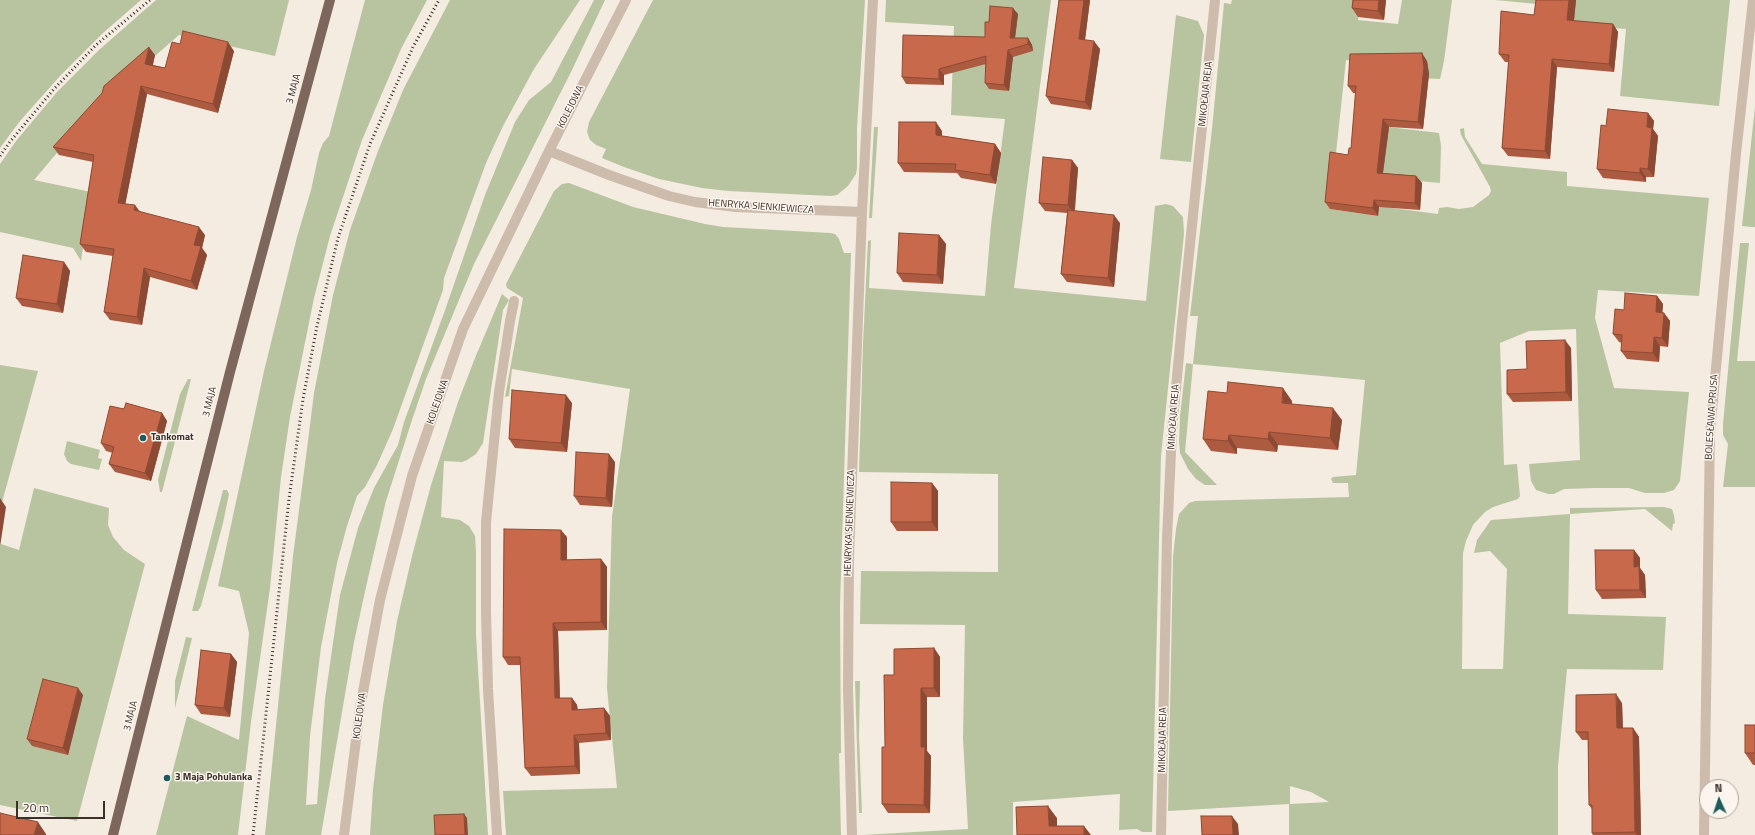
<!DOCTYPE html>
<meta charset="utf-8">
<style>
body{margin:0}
#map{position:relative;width:1755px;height:835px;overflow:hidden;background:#f4ebe1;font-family:"Titillium Web",sans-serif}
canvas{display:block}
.north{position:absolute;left:1699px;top:779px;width:40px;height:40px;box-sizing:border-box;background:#fbf5ee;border:1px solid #aea6a0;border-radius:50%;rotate:357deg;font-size:11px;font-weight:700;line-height:16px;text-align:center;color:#3b302b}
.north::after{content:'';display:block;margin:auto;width:14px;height:18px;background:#1f5a5e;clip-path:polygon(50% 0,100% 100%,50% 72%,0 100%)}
.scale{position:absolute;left:16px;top:801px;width:89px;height:18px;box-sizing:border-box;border:2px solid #3b302b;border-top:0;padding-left:5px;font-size:12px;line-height:14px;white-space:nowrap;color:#3b302b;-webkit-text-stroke:3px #fbf5ee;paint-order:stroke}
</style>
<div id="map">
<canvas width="1755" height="835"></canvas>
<div class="north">N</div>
<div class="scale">20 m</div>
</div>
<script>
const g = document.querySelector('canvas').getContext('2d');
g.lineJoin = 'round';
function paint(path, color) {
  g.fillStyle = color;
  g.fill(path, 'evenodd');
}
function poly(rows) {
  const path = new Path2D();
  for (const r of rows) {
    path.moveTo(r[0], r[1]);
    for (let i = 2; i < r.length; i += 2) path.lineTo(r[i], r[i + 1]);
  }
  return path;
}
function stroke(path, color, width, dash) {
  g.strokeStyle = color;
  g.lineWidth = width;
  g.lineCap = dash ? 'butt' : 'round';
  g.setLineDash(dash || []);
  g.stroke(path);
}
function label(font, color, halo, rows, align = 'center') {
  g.font = font + ' "Titillium Web",sans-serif';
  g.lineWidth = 3;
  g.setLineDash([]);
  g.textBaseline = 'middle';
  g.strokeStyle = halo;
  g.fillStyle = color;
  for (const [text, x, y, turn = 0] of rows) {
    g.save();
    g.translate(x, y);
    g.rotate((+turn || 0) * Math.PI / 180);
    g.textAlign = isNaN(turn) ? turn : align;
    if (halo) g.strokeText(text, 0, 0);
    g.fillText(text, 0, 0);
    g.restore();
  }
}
paint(poly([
 [0,0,141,0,103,33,60,76,20,121,0,148],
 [156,0,289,0,275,56,179,35,94,109,34,180,91,192,81,261,73,248,0,232,0,164,16,141,57,92,100,49],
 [365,0,427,0,401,49,362,140,330,236,314,298,290,417,281,477,270,588,251,722,238,835,156,835,187,716,239,740,249,633,239,591,218,586,264,371,297,237,311,190,319,153,323,143,329,136],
 [450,0,580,0,534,69,503,126,486,163,444,278,443,290,393,429,377,465,365,487,357,496,347,526,337,563,321,647,310,736,306,805,317,804,325,699,335,629,340,595,358,528,374,488,398,445,404,422,444,313,485,195,515,122,529,100,551,82,594,0,605,0,572,70,474,264,426,379,412,420,386,501,368,578,354,642,321,835,265,835,293,556,308,441,314,393,333,295,350,230,378,151,404,88],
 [653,0,865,0,857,128,857,168,856,174,848,186,837,195,831,196,728,191,702,188,659,179,624,167,602,158,606,149,596,145,590,140,587,132,589,122],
 [886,0,1051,0,1014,288,1146,301,1155,206,1166,204,1173,206,1183,217,1184,234,1161,456,1152,832,1142,832,1137,829,1119,830,1120,794,1013,802,1013,835,862,835,968,829,963,738,965,625,860,624,861,571,998,572,998,474,859,472,863,344,868,241,871,240,869,288,985,296,991,225,1005,119,951,115,954,26,885,22],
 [1232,0,1360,0,1358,20,1398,24,1402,0,1452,0,1444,61,1440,79,1394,77,1355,61,1346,60,1330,209,1378,216,1388,127,1439,133,1441,146,1440,183,1395,179,1392,208,1438,214,1439,208,1447,207,1459,209,1473,207,1489,195,1491,191,1490,187,1461,135,1460,129,1464,128,1465,137,1482,164,1567,172,1567,186,1709,198,1699,296,1598,290,1595,318,1614,388,1689,392,1680,481,1674,490,1664,493,1645,493,1629,488,1595,488,1564,489,1554,494,1548,494,1536,490,1531,481,1529,464,1580,460,1576,329,1529,331,1500,343,1504,465,1517,464,1520,496,1518,499,1493,507,1485,512,1473,525,1466,541,1463,553,1462,669,1503,669,1507,569,1490,551,1474,553,1477,540,1491,520,1570,514,1570,508,1664,507,1672,509,1674,515,1675,523,1673,524,1672,531,1645,509,1570,514,1568,614,1666,617,1663,670,1567,669,1558,766,1558,835,1289,835,1289,804,1168,811,1173,557,1176,529,1179,514,1189,503,1195,501,1349,497,1348,483,1333,483,1331,479,1333,477,1356,475,1365,380,1193,364,1185,452,1217,485,1205,485,1196,479,1188,469,1180,453,1179,442,1180,416,1186,363,1193,364,1198,316,1190,316,1212,129,1224,3,1231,4],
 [1290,786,1311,792,1329,802,1290,804],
 [1495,0,1730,0,1719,106,1620,96,1626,29,1556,23,1558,6],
 [1176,15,1198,21,1204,35,1191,162,1160,159],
 [1755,107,1755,227,1751,227,1742,226],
 [874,127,878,127,872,218,869,218],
 [569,183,633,207,705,224,723,227,830,233,835,234,839,239,844,253,851,253,840,606,841,753,839,753,841,835,506,835,503,791,617,788,607,688,612,517,630,389,512,369,509,396,505,397,523,298,507,288,506,284,554,191,562,184],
 [1740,243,1749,243,1737,361,1755,361,1755,487,1723,487,1728,444,1723,435,1723,424],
 [502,294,509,300,503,310,483,443,476,454,467,460,462,462,444,461,441,517,460,520,469,526,475,536,476,552,476,635,488,835,370,835,373,789,383,705,397,621,412,556,431,485,458,402,475,358],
 [0,365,38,371,1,506,0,506],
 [188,379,191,379,162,492,160,492,158,480,180,394],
 [67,441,100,450,98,458,102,459,99,470,71,464,67,461,64,454],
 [34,488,109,508,108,525,113,537,124,550,145,564,77,821,0,805,0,547,1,544,19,550],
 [223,490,227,490,229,494,223,523,201,606,198,611,192,611],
 [186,637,192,638,175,708,175,681],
 [855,681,860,681,859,736,862,813,859,813]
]), '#b8c4a0');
stroke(poly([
 [549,151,609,175,669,196,695,202,736,207,862,212],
 [344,835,360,708,380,600,412,476,463,329,549,151,626,0],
 [497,835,488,689,486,612,486,522,499,392,510,321,514,301],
 [852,835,848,688,849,556,862,212,873,0],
 [1161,835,1167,539,1172,431,1182,323,1215,0],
 [1704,835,1710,432,1736,154,1753,0]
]), '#cdbbac', 10);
stroke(poly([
 [113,835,230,372,330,0]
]), '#7d675c', 10);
stroke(poly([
 [0,156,9,143,54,89,96,45,150,0],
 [253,835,289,499,303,399,317,326,338,238,370,144,413,47,439,0]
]), '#3b302b', 3, [1, 3]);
paint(poly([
 [1059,0,1090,0,1085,40,1100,49,1091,110,1051,104,1046,96],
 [1353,0,1386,0,1384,20,1358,17,1352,8],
 [1536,0,1576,0,1574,21,1613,24,1618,32,1614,72,1557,67,1550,159,1508,156,1502,148,1509,62,1505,62,1499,54,1534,15],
 [1018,14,1015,38,1028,38,1032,45,1033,51,1013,57,1009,91,989,89,985,83,986,64,944,75,944,85,906,84,902,77,985,37,989,22],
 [180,44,234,51,218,113,147,94,125,204,140,212,205,235,202,248,207,255,197,290,150,277,142,325,110,320,104,312,113,256,86,252,80,244,93,162,59,155,53,147,155,55,153,65,165,68],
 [1427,61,1429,74,1423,129,1389,127,1383,173,1416,176,1422,183,1420,210,1379,207,1378,216,1330,209,1325,202,1351,148,1356,93,1353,93,1348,86],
 [1648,113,1654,121,1653,129,1658,136,1654,177,1646,177,1646,182,1603,178,1597,169,1606,126],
 [942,131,942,136,995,144,1001,153,996,184,961,178,957,173,904,172,898,163],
 [1072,160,1078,168,1075,211,1120,223,1114,287,1067,282,1061,274,1067,213,1045,211,1039,203],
 [939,235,946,244,943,284,903,282,897,273],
 [64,262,70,271,63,313,22,306,16,298],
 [1657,296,1663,304,1662,312,1664,313,1670,321,1668,347,1660,346,1659,362,1627,359,1621,351,1622,343,1619,342,1613,334,1624,310],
 [1571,348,1572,401,1513,402,1507,394,1527,369],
 [1292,401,1292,404,1342,420,1338,450,1278,445,1277,452,1237,448,1237,454,1211,451,1203,439],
 [572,403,567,452,515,448,509,439],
 [124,409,162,413,167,421,151,481,115,472,109,464,113,453,106,451,101,443],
 [615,462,612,507,580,505,574,496],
 [932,483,938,491,938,531,897,531,891,522],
 [567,537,567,560,601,559,607,567,607,630,558,631,560,698,572,698,577,705,578,710,604,708,610,716,611,740,579,743,580,774,531,776,525,768,521,665,508,665,503,657],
 [1634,550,1640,558,1640,568,1645,575,1646,598,1602,599,1596,590],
 [934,648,940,657,940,697,927,697,927,751,931,756,930,813,888,813,882,804,885,747],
 [231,654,237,662,230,717,201,714,195,705],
 [83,695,68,755,32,746,27,739],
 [1622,703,1623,728,1633,728,1639,737,1641,835,1593,835,1592,833,1592,809,1589,805,1588,740,1582,740,1576,732],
 [1755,725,1755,765,1753,765,1745,753]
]), '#ac5a40');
paint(poly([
 [1084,0,1090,0,1084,47,1079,39],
 [1379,0,1386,0,1384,20,1378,11],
 [1569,0,1576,0,1573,28,1567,20],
 [1013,8,1018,14,1014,45,1010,38],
 [1613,24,1618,32,1614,72,1609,64],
 [1028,38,1032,45,1033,51,1028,44],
 [1094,41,1100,49,1091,110,1085,102],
 [228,42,234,51,218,113,213,104],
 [149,47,155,55,151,72,145,64],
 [1008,50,1013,57,1009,91,1004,85],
 [1422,53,1427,61,1429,74,1423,129,1418,122],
 [1552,59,1557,67,1550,159,1545,151],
 [939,69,944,75,944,85,939,79],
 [141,86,147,94,124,211,118,203],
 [1648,113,1654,121,1653,129,1658,136,1654,177,1648,169,1647,127],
 [1383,119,1389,127,1382,180,1377,173],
 [936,122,942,131,942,144,936,135],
 [995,144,1001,153,996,184,990,175],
 [1072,160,1078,168,1074,214,1068,205],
 [1640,168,1646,177,1646,182,1640,173],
 [1416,176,1422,183,1420,210,1415,203],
 [1374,200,1379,207,1378,216,1373,208],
 [135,205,141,213,134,210],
 [1114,215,1120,223,1114,287,1108,278],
 [199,227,205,235,202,248,207,255,197,290,191,281,194,245],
 [939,235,946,244,943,284,937,275],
 [64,262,70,271,63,313,57,304],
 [144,268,150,277,142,325,137,317],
 [1657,296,1663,304,1662,320,1656,312],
 [1664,313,1670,321,1668,347,1662,338],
 [1654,337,1660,346,1659,362,1653,353],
 [1565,340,1571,348,1572,401,1566,392],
 [1283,388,1292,401,1290,415,1282,403],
 [566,395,572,403,567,452,561,443],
 [1333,408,1342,420,1338,450,1330,438],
 [162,413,167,421,151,481,145,473],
 [1269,432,1278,445,1277,452,1268,439],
 [1229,435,1237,448,1237,454,1228,441],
 [609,454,615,462,612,507,606,498],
 [932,483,938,491,938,531,932,522],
 [0,498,6,507,0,547],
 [561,530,567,537,567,567,561,560],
 [1634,550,1640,558,1640,568,1645,575,1646,598,1640,590,1634,567],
 [601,559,607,567,607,630,601,622],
 [553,623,558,631,560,706,555,698],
 [934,648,940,657,940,697,934,688],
 [231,654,237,662,230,717,224,708],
 [78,688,83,695,68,755,63,748],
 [921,688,927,697,927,751,931,756,930,813,924,805,921,747],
 [1616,694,1622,703,1623,737,1617,728],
 [572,698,577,705,578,718,572,710],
 [604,708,610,716,611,740,606,733],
 [1633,728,1639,737,1641,835,1637,835,1635,832],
 [574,735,579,743,580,774,575,766],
 [1048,806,1057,818,1057,835,1049,826],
 [464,814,467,818,468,835,465,835],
 [1232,816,1238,824,1239,835,1233,835],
 [38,822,46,834,46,835,34,835],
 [1084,826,1091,835,1084,835]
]), '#8c4a34');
const building = poly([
 [1059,0,1084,0,1079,39,1094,41,1085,102,1046,96,1059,0],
 [1353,0,1379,0,1378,11,1352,8,1353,0],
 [1536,0,1569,0,1567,20,1613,24,1609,64,1552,59,1545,151,1502,148,1509,55,1499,54,1501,11,1534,15,1536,0],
 [990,6,1013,8,1010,38,1028,38,1028,44,1008,50,1004,85,985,83,986,56,939,69,939,79,902,77,903,35,985,37,985,22,989,22,990,6],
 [183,31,228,42,213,104,141,86,118,203,135,205,134,210,199,227,194,245,201,246,191,281,144,268,137,317,104,312,114,249,80,244,94,155,53,147,102,93,104,86,149,47,145,64,165,68,172,42,180,44,183,31],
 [1422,53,1424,67,1418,122,1383,119,1377,173,1416,176,1415,203,1374,200,1373,208,1325,202,1330,152,1348,155,1349,148,1351,148,1356,86,1348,86,1350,54,1422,53],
 [1608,109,1648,113,1647,127,1652,128,1648,169,1640,168,1640,173,1597,169,1601,125,1606,126,1608,109],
 [899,122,936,122,936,135,995,144,990,175,955,170,956,164,898,163,899,122],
 [1043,157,1072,160,1068,205,1039,203,1043,157],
 [1068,210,1114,215,1108,278,1061,274,1068,210],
 [899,233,939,235,937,275,897,273,899,233],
 [23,255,64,262,57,304,16,298,23,255],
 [1625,293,1657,296,1656,312,1664,313,1662,338,1654,337,1653,353,1621,351,1622,335,1613,334,1615,309,1624,310,1625,293],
 [1565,340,1566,392,1507,394,1507,370,1527,369,1526,341,1565,340],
 [1228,382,1283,388,1282,403,1333,408,1330,438,1269,432,1268,439,1229,435,1228,441,1203,439,1208,391,1227,393,1228,382],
 [512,390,566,395,561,443,509,439,512,390],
 [126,403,162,413,145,473,109,464,114,447,101,443,110,406,124,409,126,403],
 [576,452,609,454,606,498,574,496,576,452],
 [891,482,932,483,932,522,891,522,891,482],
 [504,529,561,530,561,560,601,559,601,622,553,623,555,698,572,698,572,710,604,708,606,733,574,735,575,766,525,768,520,657,503,657,504,529],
 [1595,550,1634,550,1634,567,1639,566,1640,590,1596,590,1595,550],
 [934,648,934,688,921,688,921,747,925,747,924,805,882,804,882,747,885,747,884,675,894,675,894,649,934,648],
 [201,650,231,654,224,708,195,705,201,650],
 [43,679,78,688,63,748,27,739,43,679],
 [1616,694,1617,728,1633,728,1635,832,1592,833,1592,805,1589,805,1588,732,1576,732,1576,695,1616,694],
 [1745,725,1755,725,1755,753,1745,753,1745,725],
 [1048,806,1049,826,1084,826,1084,835,1017,835,1016,807,1048,806],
 [0,813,38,822,34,835,0,835,0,813],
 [464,814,465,835,435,835,434,815,464,814],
 [1201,816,1232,816,1233,835,1202,835,1201,816]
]);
paint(building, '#c8694b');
stroke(building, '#8c4a34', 1);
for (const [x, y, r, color] of [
 [143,438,4,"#1f5a5e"],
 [167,778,4,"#1f5a5e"]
]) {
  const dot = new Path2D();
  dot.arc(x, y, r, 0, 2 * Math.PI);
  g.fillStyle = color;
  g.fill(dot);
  stroke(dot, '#fbf5ee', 1.5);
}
label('10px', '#3b302b', '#fbf5ee', [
 ["3 MAJA",294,89,-75],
 ["MIKOŁAJA REJA",1206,94,-84],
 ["KOLEJOWA",571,107,-63],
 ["HENRYKA SIENKIEWICZA",761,207,4],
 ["3 MAJA",210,402,-76],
 ["KOLEJOWA",438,402,-71],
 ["MIKOŁAJA REJA",1174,417,-86],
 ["BOLESŁAWA PRUSA",1712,417,-86],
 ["HENRYKA SIENKIEWICZA",850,523,-88],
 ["3 MAJA",131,716,-76],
 ["KOLEJOWA",360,716,-82],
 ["MIKOŁAJA REJA",1163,740,-89]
]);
label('bold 10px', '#3b302b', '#fbf5ee', [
 ["Tankomat",151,438],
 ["3 Maja Pohulanka",175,778]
], 'left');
</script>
